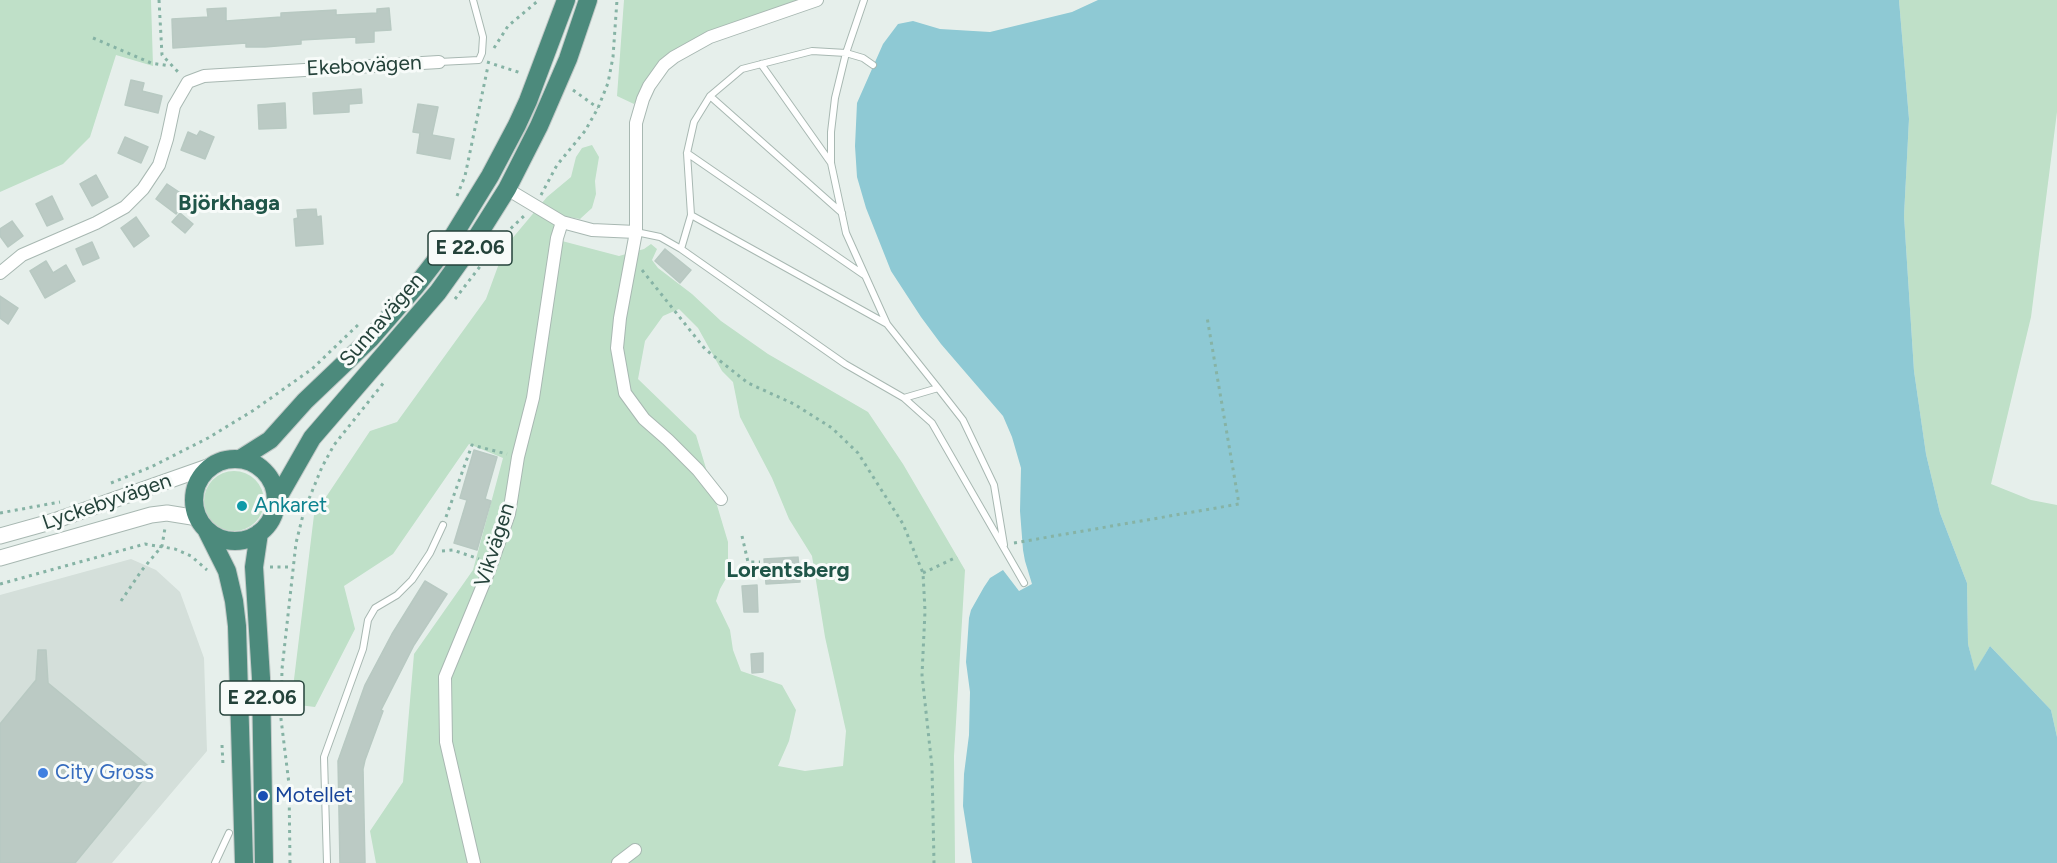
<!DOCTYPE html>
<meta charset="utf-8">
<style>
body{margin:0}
canvas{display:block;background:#e6efeb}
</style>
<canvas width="2057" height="863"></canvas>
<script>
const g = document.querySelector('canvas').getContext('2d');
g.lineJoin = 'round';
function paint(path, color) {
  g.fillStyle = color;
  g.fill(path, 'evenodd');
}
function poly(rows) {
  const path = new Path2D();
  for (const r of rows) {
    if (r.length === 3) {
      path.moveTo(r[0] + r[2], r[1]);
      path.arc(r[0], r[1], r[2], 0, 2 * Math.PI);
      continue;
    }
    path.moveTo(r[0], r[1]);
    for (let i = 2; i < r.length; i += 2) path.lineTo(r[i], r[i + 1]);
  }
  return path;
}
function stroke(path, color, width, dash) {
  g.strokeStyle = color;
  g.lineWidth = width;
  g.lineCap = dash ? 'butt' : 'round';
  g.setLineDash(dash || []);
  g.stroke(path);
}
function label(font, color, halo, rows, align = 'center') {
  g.font = font + ' Figtree,sans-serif';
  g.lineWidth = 6;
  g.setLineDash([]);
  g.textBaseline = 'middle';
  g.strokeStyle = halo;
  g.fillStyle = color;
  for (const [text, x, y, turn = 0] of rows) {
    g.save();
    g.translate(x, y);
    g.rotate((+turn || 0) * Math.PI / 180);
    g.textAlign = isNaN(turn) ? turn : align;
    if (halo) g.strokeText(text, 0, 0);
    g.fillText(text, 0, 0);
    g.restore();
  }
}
paint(poly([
 [131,559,156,570,180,592,204,658,207,751,112,863,0,863,0,595]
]), '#d4dfda');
paint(poly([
 [0,0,151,0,153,66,116,55,90,137,63,164,0,192],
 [624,0,801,0,708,31,662,58,634,104,617,96],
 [1899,0,2057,0,2057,112,2031,317,1991,484,2031,500,2057,505,2057,737,2051,710,1990,646,1975,672,1968,644,1967,583,1940,513,1926,454,1914,371,1904,216,1909,119],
 [592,145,599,157,595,181,596,194,592,208,580,219,569,217,555,225,562,241,619,256,644,249,651,244,657,249,652,260,658,268,692,294,721,321,768,354,868,412,903,464,965,570,954,756,955,863,376,863,370,831,403,782,414,654,473,570,503,458,469,444,393,554,344,586,355,629,315,707,291,704,314,515,370,431,397,422,486,299,505,247,547,197,571,177,576,157,582,148],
 [679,309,698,328,722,371,733,382,740,417,772,478,789,519,812,556,825,637,846,731,843,766,805,771,778,766,789,741,796,710,782,685,741,671,733,650,730,630,716,601,720,589,728,575,728,542,696,435,638,379,645,341,663,316],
 [234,501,30]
]), '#bfe0c8');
paint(poly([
 [1098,0,1899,0,1909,119,1904,216,1914,371,1926,454,1940,513,1967,583,1968,644,1975,671,1990,646,2051,710,2057,737,2057,863,972,863,963,806,964,774,969,735,970,692,966,662,969,618,971,610,984,587,990,578,1003,570,1019,591,1032,584,1025,561,1023,550,1020,511,1021,468,1012,437,1003,416,941,344,921,317,891,271,866,208,857,177,855,146,857,103,883,44,898,24,913,21,940,29,990,32,1072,12]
]), '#8ec9d4');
const building = poly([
 [226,8,226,21,281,17,281,13,336,10,336,15,377,13,377,9,389,8,391,30,374,31,374,42,356,43,356,37,301,40,301,44,265,47,246,47,246,43,173,48,172,19,208,17,207,9,226,8],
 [131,80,144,83,142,91,162,96,158,113,125,105,131,80],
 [361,89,362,103,349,104,349,112,314,114,313,93,361,89],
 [285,103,286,128,259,129,258,105,285,103],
 [418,104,438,107,432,135,454,139,450,159,417,153,420,133,413,132,418,104],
 [200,131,214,137,205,159,181,150,188,132,197,136,200,131],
 [125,137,148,147,141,163,118,153,125,137],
 [96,175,108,197,92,206,80,184,96,175],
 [167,184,188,198,176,214,156,199,167,184],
 [52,196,63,219,47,226,36,204,52,196],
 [316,209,317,217,321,216,323,244,296,246,294,219,298,218,297,210,316,209],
 [180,213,193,224,185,233,172,222,180,213],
 [136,217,149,236,134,247,121,228,136,217],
 [12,221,23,236,8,247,0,236,0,229,12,221],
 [92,242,99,258,83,265,76,249,92,242],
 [665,249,691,270,680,283,655,261,665,249],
 [46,261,53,273,66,265,75,281,45,298,30,271,46,261],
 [0,296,18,308,8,324,0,318,0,296],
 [474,450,497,457,485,499,491,501,477,550,454,543,467,500,460,498,474,450],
 [798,557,800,582,766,584,764,559,798,557],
 [425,581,447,594,414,645,381,710,383,711,365,760,363,769,365,863,340,863,338,761,365,685,392,634,425,581],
 [757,585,758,612,744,612,742,586,757,585],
 [38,650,46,650,48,683,152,769,75,863,0,863,0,724,36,680,38,650],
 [763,653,763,672,752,673,751,654,763,653]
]);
paint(building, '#bbcac4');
stroke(building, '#b8c9c2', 1.5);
const service = poly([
 [439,62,479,60,482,53,483,37,473,0],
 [761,64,831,163],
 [710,96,842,213],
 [687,153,864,275],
 [691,215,887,324],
 [636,232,660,237,681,249,845,364,904,398,938,388,887,324,846,233,831,163,831,132,835,98,846,53,864,0],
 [681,249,691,215,687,153,694,122,710,96,742,69,812,51,846,53,863,58,873,65],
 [938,388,963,420,994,485,1004,545],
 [904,398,932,423,1024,583],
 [215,863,229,833],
 [327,863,324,757,363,649,368,620,375,608,397,595,412,580,430,553,443,525]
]);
const minor = poly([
 [507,189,562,222],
 [0,273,22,255,96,223,125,207,143,189,159,165,167,139,174,106,188,82,204,76,439,62],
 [721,499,698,470,668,440,644,419,625,393,617,348,620,318,636,232,636,123,643,99,649,86,664,65,674,57,710,37,817,0],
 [474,863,446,742,445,677,490,568,509,514,518,457,533,398,557,238,562,222,592,230,636,232],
 [618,863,635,850]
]);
const tertiary = poly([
 [0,536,54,521,213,465],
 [0,558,151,515,167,513,198,518]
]);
const trunk = poly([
 [235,500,41],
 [240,459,270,440,305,401,370,339,416,286,447,246,490,176,517,125,528,101,566,0],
 [276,501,312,438,438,292,473,243,507,189,539,126,568,59,588,0],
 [206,529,227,571,234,601,237,626,244,863],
 [259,533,254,567,261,678,264,863]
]);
stroke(service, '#a8b8b2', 8);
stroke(minor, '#a8b8b2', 14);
stroke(tertiary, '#a8b8b2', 17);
stroke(trunk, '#c2cac8', 20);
stroke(poly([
 [159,0,162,55,180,74],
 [93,38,151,63,170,66],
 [494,48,508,26,539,0],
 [487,62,521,73],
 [573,90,598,108],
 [541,195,557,165,585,131,598,108,608,83,613,57,617,0],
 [457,196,465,176,488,66],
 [642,270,705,349,748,383,794,404,832,428,858,453,903,524,923,573,925,611,922,675,932,767,934,863],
 [455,299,505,234,526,214],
 [111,483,151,467,208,438,254,410,312,369,361,322],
 [0,513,60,502],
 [446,517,472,445,507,454],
 [742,536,748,562,760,562],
 [1014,543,1239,504,1207,317],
 [442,551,453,550,479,559],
 [270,567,292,567],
 [923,573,957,557],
 [0,584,145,544,175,549,191,556,207,570],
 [121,601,142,570,162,546,165,528],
 [222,745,223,765],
 [290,863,289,784,281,719,282,669,296,543,304,511,322,467,334,445,385,381]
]), '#86b3a5', 3, [3, 4.5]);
stroke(service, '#fff', 6);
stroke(minor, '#fff', 12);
stroke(tertiary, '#fff', 15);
stroke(trunk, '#4c8a7c', 18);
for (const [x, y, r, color] of [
 [242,506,6,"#0f9aa8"],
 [43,773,6,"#3f7fe0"],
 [263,796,6,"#1a4fb4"]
]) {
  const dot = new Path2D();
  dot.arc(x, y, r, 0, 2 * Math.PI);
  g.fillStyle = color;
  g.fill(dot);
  stroke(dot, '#f7fbf9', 2);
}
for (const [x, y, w] of [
 [470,248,84],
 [262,698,84]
]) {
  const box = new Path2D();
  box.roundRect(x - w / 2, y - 17, w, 34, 4.5);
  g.fillStyle = '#f7fbf9';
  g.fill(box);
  stroke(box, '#24423a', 1.5);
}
label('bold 20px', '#24423a', null, [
 ["E 22.06",470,248],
 ["E 22.06",262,698]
]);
label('21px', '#24423a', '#f7fbf9', [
 ["Ekebovägen",364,66,-3],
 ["Sunnavägen",382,320,-49],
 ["Lyckebyvägen",107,502,-19],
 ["Vikvägen",495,545,-72]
]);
label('21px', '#0d838f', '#f7fbf9', [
 ["Ankaret",254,506]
], 'left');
label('21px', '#366cbe', '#f7fbf9', [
 ["City Gross",55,773]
], 'left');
label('21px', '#164399', '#f7fbf9', [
 ["Motellet",275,796]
], 'left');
label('bold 22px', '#1f5548', '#f7fbf9', [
 ["Björkhaga",229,204],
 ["Lorentsberg",788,571]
]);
</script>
